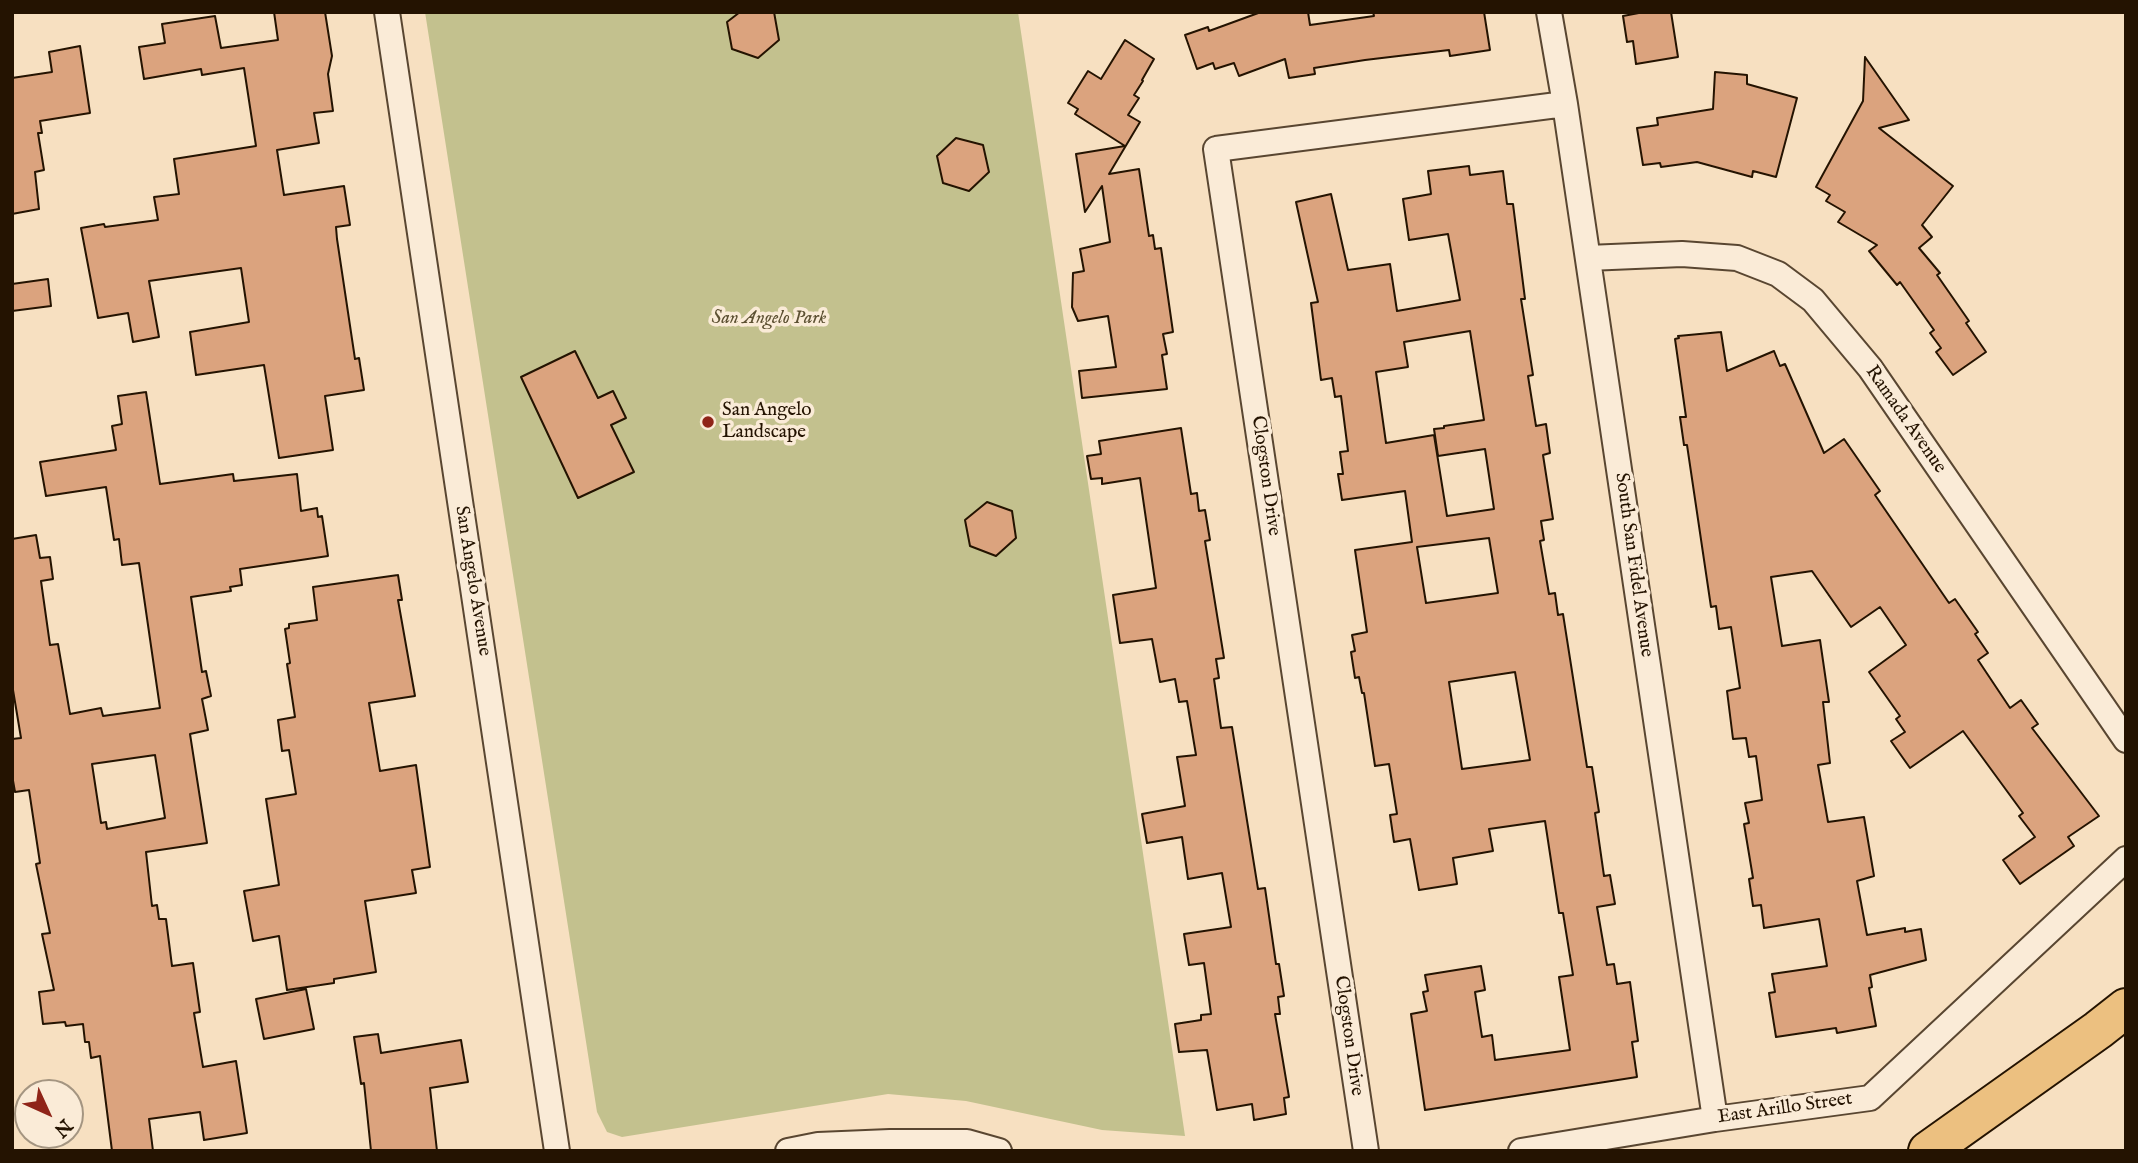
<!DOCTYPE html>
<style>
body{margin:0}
#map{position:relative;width:2138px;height:1163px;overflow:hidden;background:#f7e0c1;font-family:"IM FELL English",serif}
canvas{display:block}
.frame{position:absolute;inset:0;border:14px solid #241301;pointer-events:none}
.north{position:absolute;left:14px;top:1079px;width:70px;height:70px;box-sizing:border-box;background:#faebd7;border:2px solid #a49581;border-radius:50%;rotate:135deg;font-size:19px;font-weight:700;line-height:28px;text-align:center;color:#241301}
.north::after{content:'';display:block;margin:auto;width:24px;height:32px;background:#8f2418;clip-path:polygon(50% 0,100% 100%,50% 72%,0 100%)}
</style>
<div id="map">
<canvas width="2138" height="1163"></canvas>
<div class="frame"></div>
<div class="north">N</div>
</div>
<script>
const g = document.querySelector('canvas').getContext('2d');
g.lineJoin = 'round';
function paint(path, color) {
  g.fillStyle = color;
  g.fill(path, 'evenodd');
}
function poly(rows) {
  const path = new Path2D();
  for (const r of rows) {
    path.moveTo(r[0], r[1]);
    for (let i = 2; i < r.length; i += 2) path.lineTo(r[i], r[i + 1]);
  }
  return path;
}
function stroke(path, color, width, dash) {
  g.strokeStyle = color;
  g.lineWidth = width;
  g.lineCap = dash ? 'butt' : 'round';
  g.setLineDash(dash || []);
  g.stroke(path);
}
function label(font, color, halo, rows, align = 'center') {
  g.font = font + ' "IM FELL English",serif';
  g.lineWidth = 7;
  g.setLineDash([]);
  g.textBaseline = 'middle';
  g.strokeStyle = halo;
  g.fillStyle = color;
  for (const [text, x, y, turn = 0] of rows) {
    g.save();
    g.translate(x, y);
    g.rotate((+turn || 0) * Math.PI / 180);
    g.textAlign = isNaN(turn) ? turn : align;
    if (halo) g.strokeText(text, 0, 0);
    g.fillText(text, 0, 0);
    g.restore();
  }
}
paint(poly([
 [425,12,1018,12,1185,1136,1102,1130,966,1101,888,1094,622,1137,607,1132,597,1112]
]), '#c3c18e');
const building = poly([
 [274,12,325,12,332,56,328,74,333,111,314,113,319,143,277,150,284,195,344,186,350,225,336,227,337,239,355,359,359,358,364,390,325,396,333,450,279,458,264,365,196,375,190,332,249,322,241,268,149,281,159,337,133,342,128,313,98,318,81,228,104,224,105,227,158,220,154,197,179,194,174,159,256,146,244,68,202,75,201,69,144,79,139,47,165,43,162,24,215,16,221,48,278,40,274,12],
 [740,12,774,12,779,40,758,58,732,49,727,22,740,12],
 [1261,12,1308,12,1310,25,1374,16,1373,12,1484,12,1490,50,1450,56,1449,50,1365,60,1314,68,1315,74,1289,78,1285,59,1239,76,1234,63,1215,69,1213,63,1197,69,1185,35,1208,27,1209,31,1261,12],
 [1644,12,1671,12,1678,57,1636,64,1633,41,1627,42,1623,16,1644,12],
 [1125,40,1154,59,1142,80,1143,81,1134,95,1139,98,1128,115,1140,122,1109,174,1139,169,1149,236,1153,235,1155,249,1161,248,1173,332,1163,334,1167,354,1162,355,1167,389,1082,398,1079,371,1116,367,1108,316,1078,321,1072,307,1073,273,1084,271,1080,249,1110,242,1102,186,1085,212,1076,154,1125,146,1075,114,1078,109,1068,103,1088,71,1101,79,1125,40],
 [80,46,90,113,40,121,42,133,38,133,44,170,35,172,39,209,12,214,12,78,52,72,49,52,80,46],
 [1865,57,1909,120,1879,128,1953,186,1922,225,1932,237,1919,248,1940,273,1937,275,1969,321,1966,323,1986,352,1953,375,1936,352,1941,348,1930,333,1934,330,1900,282,1897,285,1869,251,1877,245,1838,222,1845,212,1826,201,1830,195,1816,187,1863,101,1865,57],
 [1715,72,1747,75,1747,84,1797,98,1776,177,1753,171,1752,177,1697,162,1661,167,1660,163,1643,165,1637,128,1658,125,1657,118,1713,109,1715,72],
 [956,138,983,145,989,172,969,191,943,183,937,156,956,138],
 [1469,166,1470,175,1503,171,1507,204,1513,204,1525,299,1521,299,1533,375,1528,376,1536,426,1546,424,1550,453,1543,455,1553,519,1541,521,1544,540,1540,541,1549,594,1555,593,1558,615,1563,614,1587,767,1592,767,1599,812,1595,813,1604,876,1610,875,1615,904,1597,907,1607,965,1614,964,1617,984,1630,982,1638,1041,1632,1042,1637,1077,1425,1110,1411,1014,1427,1011,1423,992,1428,991,1425,975,1481,966,1485,990,1475,992,1482,1037,1492,1035,1495,1060,1570,1050,1559,977,1573,975,1563,913,1559,913,1545,821,1489,829,1493,851,1453,858,1457,884,1419,890,1410,839,1394,842,1390,815,1397,814,1389,764,1375,766,1364,693,1362,693,1359,677,1355,678,1351,652,1355,651,1352,635,1367,632,1355,550,1412,542,1405,491,1342,500,1338,474,1343,474,1340,452,1348,451,1341,396,1335,397,1332,378,1321,380,1311,303,1318,302,1296,202,1331,194,1348,270,1390,264,1397,311,1460,300,1448,234,1409,240,1403,199,1431,194,1428,171,1469,166],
 [1470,331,1484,420,1444,426,1444,428,1434,429,1438,456,1485,449,1494,509,1447,516,1434,435,1386,443,1376,372,1408,367,1404,342,1470,331],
 [1489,538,1498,593,1426,603,1417,547,1489,538],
 [1515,672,1530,760,1462,769,1449,682,1515,672],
 [48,279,51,306,12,311,12,284,48,279],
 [1721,332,1727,371,1774,351,1780,366,1785,364,1824,453,1844,439,1880,491,1875,495,1949,603,1955,599,1978,632,1975,634,1988,653,1978,660,2010,708,2021,700,2038,724,2032,728,2099,816,2068,837,2074,846,2020,884,2003,860,2035,837,2019,816,2023,813,1963,731,1910,768,1891,741,1905,732,1896,719,1900,716,1869,672,1906,645,1880,607,1851,627,1812,571,1771,577,1782,646,1820,640,1829,702,1823,702,1830,763,1818,765,1828,822,1864,817,1874,876,1857,881,1867,935,1905,928,1905,932,1921,929,1926,960,1870,975,1872,987,1869,988,1876,1026,1837,1033,1836,1028,1776,1037,1769,993,1775,992,1772,974,1827,966,1819,919,1764,928,1761,905,1753,906,1749,879,1753,878,1744,824,1749,823,1745,803,1762,800,1756,756,1749,757,1746,738,1733,739,1727,691,1740,688,1731,627,1719,629,1716,606,1711,607,1687,445,1684,445,1680,417,1686,417,1675,339,1679,338,1678,336,1721,332],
 [575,351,598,398,613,391,626,418,611,425,634,472,578,498,521,377,575,351],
 [146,392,160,484,233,474,234,481,297,474,301,511,317,508,318,517,322,516,328,556,240,569,242,585,230,587,231,591,191,597,202,672,206,671,211,696,202,699,208,730,190,734,207,843,146,852,152,906,157,905,159,919,166,919,172,966,193,963,200,1012,194,1013,203,1067,236,1061,247,1133,204,1140,200,1112,149,1119,153,1151,112,1151,100,1056,91,1058,89,1042,85,1042,83,1024,66,1026,65,1022,43,1024,39,992,54,990,42,934,50,933,36,864,40,863,29,790,15,792,12,775,12,739,21,738,12,684,12,539,36,535,40,558,50,557,53,579,41,581,50,645,58,644,70,714,101,708,103,716,160,708,139,563,122,565,119,539,114,540,106,487,46,496,40,462,116,450,112,426,122,424,118,396,146,392],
 [155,755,165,818,107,829,106,822,101,823,92,764,155,755],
 [1181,428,1191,494,1197,493,1199,511,1205,510,1210,540,1205,541,1224,658,1216,659,1219,678,1214,679,1221,728,1232,727,1258,889,1265,888,1276,964,1279,964,1284,996,1278,997,1280,1014,1275,1014,1289,1097,1284,1098,1286,1114,1254,1120,1252,1104,1217,1110,1207,1050,1179,1052,1175,1024,1201,1020,1201,1015,1211,1014,1204,963,1189,965,1184,934,1231,927,1222,873,1188,879,1182,837,1147,843,1142,814,1185,806,1177,757,1196,755,1187,701,1179,702,1175,679,1160,682,1152,639,1120,643,1113,595,1156,588,1140,478,1102,484,1102,478,1091,479,1087,456,1101,454,1099,441,1181,428],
 [987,502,1012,511,1016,538,996,556,970,546,965,520,987,502],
 [398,575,402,600,398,600,415,696,369,703,380,771,416,765,430,867,412,870,416,893,365,901,376,972,334,979,334,983,287,990,279,936,253,941,244,891,279,885,266,799,296,794,289,750,282,751,278,720,295,717,287,664,290,663,285,629,289,628,289,624,317,620,313,587,398,575],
 [306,989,314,1029,264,1039,256,999,306,989],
 [378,1034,381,1053,461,1040,468,1082,430,1088,437,1151,371,1151,364,1083,361,1084,354,1037,378,1034]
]);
paint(building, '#dba37e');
stroke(building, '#241301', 2);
const street = poly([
 [387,12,557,1151],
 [1549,12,1565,104,1715,1119],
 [1588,258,1682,254,1737,258,1778,274,1813,300,1870,368,2126,740],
 [788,1151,818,1145,890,1142,967,1142,999,1151],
 [1366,1151,1216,149,1565,104],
 [1521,1151,1715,1119,1870,1098,2126,859]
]);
const highway = poly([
 [1928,1151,2098,1030,2126,1008]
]);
stroke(street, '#594631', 28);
stroke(highway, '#241301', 42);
stroke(street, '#faebd7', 24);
stroke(highway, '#ecc080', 38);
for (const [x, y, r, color] of [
 [708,422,7,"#8f2418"]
]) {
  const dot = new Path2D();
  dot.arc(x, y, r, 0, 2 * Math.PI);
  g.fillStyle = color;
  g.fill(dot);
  stroke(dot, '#faebd7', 2.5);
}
label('italic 19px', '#5c5032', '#faebd7', [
 ["San Angelo Park",769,319]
]);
label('19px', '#241301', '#faebd7', [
 ["San Angelo",722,411],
 ["Landscape",722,433]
], 'left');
label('19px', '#241301', '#faebd7', [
 ["Ramada Avenue",1905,420,55],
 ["Clogston Drive",1265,476,82],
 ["South San Fidel Avenue",1633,565,82],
 ["San Angelo Avenue",472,581,81],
 ["Clogston Drive",1348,1036,82],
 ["East Arillo Street",1785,1109,-8]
]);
</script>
